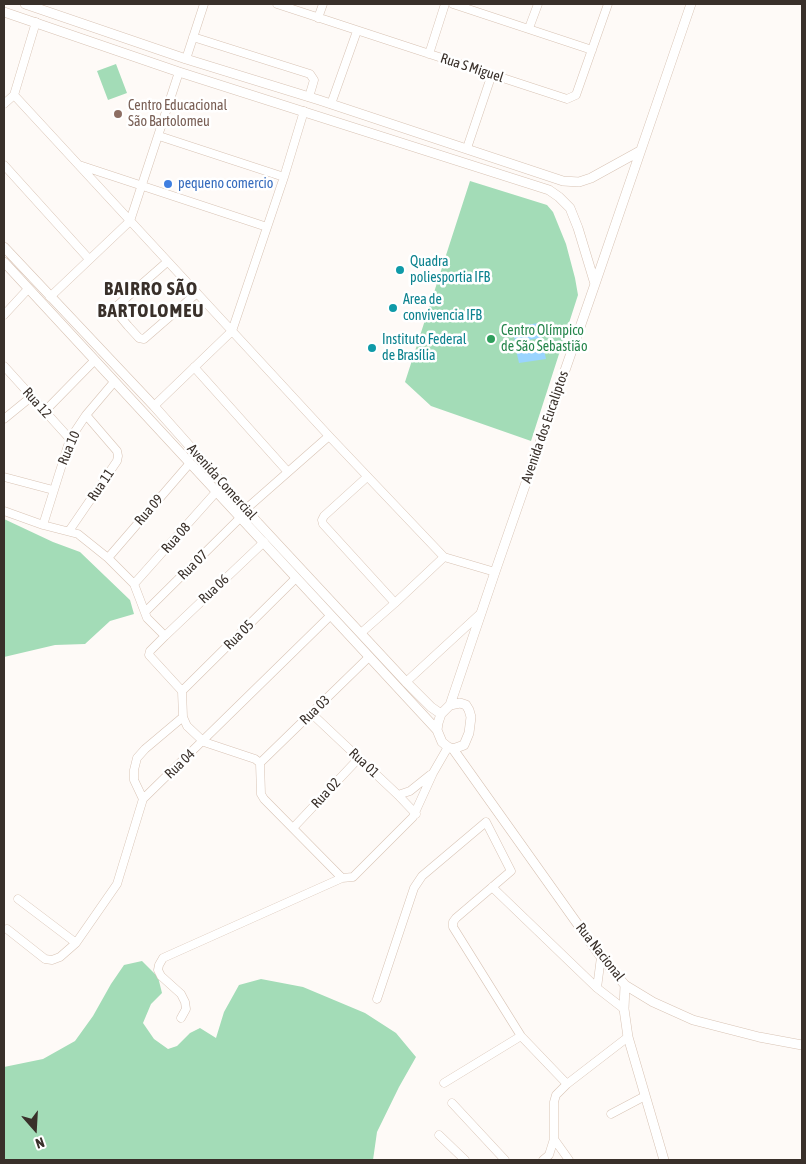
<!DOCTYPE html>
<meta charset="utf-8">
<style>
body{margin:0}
#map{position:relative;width:806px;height:1164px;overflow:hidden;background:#fefaf7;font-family:"Asap Condensed",sans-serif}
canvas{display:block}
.frame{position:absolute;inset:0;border:5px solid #39302a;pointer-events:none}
.north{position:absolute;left:10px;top:1104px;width:50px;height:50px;-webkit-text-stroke:4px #fff;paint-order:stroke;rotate:161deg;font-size:14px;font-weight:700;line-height:20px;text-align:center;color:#39302a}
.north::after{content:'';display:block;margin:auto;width:18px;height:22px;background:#39302a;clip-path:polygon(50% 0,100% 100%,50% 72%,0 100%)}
</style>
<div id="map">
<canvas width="806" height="1164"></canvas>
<div class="frame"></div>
<div class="north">N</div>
</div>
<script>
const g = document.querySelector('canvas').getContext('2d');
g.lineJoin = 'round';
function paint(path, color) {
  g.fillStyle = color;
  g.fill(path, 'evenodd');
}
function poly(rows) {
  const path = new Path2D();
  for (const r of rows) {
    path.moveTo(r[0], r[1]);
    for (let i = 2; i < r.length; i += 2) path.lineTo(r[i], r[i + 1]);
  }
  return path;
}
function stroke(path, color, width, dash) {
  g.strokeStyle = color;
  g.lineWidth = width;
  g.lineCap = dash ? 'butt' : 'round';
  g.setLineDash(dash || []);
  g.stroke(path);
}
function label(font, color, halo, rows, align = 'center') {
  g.font = font + ' "Asap Condensed",sans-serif';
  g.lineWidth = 5;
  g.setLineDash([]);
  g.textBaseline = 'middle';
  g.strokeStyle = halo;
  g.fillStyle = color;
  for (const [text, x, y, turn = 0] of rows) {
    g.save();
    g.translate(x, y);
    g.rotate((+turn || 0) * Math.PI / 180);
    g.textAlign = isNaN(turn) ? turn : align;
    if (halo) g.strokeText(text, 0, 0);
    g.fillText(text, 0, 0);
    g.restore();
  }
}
paint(poly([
 [116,64,127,93,108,100,97,71],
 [470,181,547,205,553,212,566,244,575,278,578,295,531,441,431,406,405,382],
 [4,519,53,542,80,552,130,600,134,614,110,621,85,644,55,645,4,657],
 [142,961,158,977,162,993,151,1004,143,1023,154,1039,168,1049,177,1046,190,1033,200,1028,216,1038,224,1012,239,985,261,979,303,987,365,1013,396,1033,416,1057,399,1087,377,1132,373,1160,4,1160,4,1067,43,1059,75,1041,93,1016,111,984,124,965]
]), '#a3dcb7');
paint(poly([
 [539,323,541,338,515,342,512,327],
 [543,345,546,359,519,363,516,350]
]), '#9ad4fe');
const minor = poly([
 [277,4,567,99,576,95,608,4],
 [453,4,592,50],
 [318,18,323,4],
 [529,28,538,4],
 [193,37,310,74,314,80,309,97],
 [429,54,445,4],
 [186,59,204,4],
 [14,95,329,436,444,557,495,572],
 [4,104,14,95,36,22],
 [331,104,357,31],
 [159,136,284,177],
 [467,148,492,74],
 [4,165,89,259],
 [79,165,267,227],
 [167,262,118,305,116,309,118,314,128,326,139,338,144,339,197,293],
 [50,297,130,221,179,72],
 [4,315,28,289],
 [4,366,70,439],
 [194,367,288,472],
 [154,406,232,331,284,177,304,111],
 [44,412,94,361],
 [4,419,31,397],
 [4,477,53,490],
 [367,477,324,516,322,520,323,524,395,603],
 [246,509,329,436],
 [4,511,43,525,78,534,108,558,134,584,147,618,165,636,150,651,149,655,182,691,183,717,187,726,204,742,255,759,260,763,261,794,264,799,342,878],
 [43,525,70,439,86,415,114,382],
 [69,531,117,461,118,456,117,451,86,415],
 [108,558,190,463],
 [134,584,217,491],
 [145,612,241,517],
 [361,633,395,603,444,557],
 [165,636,264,542],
 [406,682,481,613],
 [182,691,296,578],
 [311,713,398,795,416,814],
 [260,763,369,657],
 [398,795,410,791,430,775],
 [143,799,134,780,134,770,137,758,145,749,183,717],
 [293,828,359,758],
 [492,887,597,988,624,1009],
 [18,899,76,943],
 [7,929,45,959,52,960,60,957,76,943,117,884,143,799,330,616],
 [597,988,601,957],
 [377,999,414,888,422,876,486,822,511,871,456,918,453,922,453,927,521,1036,567,1084,628,1037],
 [181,1018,186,1009,185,1002,181,994,161,976,158,970,159,965,163,958,342,878,353,877,413,817,433,773,448,747],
 [444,1083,521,1036],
 [452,1103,505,1160],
 [611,1114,645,1096],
 [439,1135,465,1160],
 [554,1139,569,1160],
 [543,1160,549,1155,554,1139,554,1102,556,1095,567,1084]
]);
const tertiary = poly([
 [25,4,186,59,319,100,563,181,579,182,591,178,640,151],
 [4,12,179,72,549,190,559,197,570,208,578,228,595,284],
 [4,247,154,406,258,523,406,682,431,707,441,714],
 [4,262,437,730],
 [460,703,466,705,469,710,471,717,469,733,464,745,453,749,448,747,442,742,437,730,438,723,441,714,450,705,460,703],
 [450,705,495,572,595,284,691,4],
 [453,749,601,957,625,985,653,1002,693,1020,759,1037,802,1045],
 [625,985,624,1009,628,1037,664,1160]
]);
stroke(minor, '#d8c3b4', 9);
stroke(tertiary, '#d8c3b4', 10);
stroke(minor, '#fff', 8);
stroke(tertiary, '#fff', 9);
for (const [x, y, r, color] of [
 [118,114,5,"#8d6e63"],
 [168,184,5,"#3f7fe0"],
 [400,270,5,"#0f9aa8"],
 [393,308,5,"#0f9aa8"],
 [491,339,5,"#2e9e5b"],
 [372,348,5,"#0f9aa8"]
]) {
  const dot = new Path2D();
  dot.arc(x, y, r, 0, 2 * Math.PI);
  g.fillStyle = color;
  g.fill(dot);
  stroke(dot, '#fff', 2);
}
label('14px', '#39302a', '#fff', [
 ["Rua S Miguel",472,68,18],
 ["Rua 12",37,403,48],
 ["Avenida dos Eucaliptos",545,427,-71],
 ["Rua 10",69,448,-67],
 ["Avenida Comercial",222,482,48],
 ["Rua 11",101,485,-56],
 ["Rua 09",149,510,-49],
 ["Rua 08",176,538,-48],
 ["Rua 07",193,565,-45],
 ["Rua 06",214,589,-43],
 ["Rua 05",239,635,-45],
 ["Rua 03",315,710,-44],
 ["Rua 01",364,763,43],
 ["Rua 04",180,764,-44],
 ["Rua 02",326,793,-47],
 ["Rua Nacional",600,952,52]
]);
label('14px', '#785e54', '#fff', [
 ["Centro Educacional",128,106],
 ["São Bartolomeu",128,122]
], 'left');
label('14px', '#366cbe', '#fff', [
 ["pequeno comercio",178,184]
], 'left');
label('14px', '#0d838f', '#fff', [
 ["Quadra",410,262],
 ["poliesportia IFB",410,278],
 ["Area de",403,300],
 ["convivencia IFB",403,316],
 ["Instituto Federal",382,340],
 ["de Brasília",382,356]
], 'left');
label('14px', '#27864d', '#fff', [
 ["Centro Olímpico",501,331],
 ["de São Sebastião",501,347]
], 'left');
g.letterSpacing = '1px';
label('bold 19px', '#39302a', '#fff', [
 ["BAIRRO SÃO",151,289],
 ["BARTOLOMEU",151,311]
]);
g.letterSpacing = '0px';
</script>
